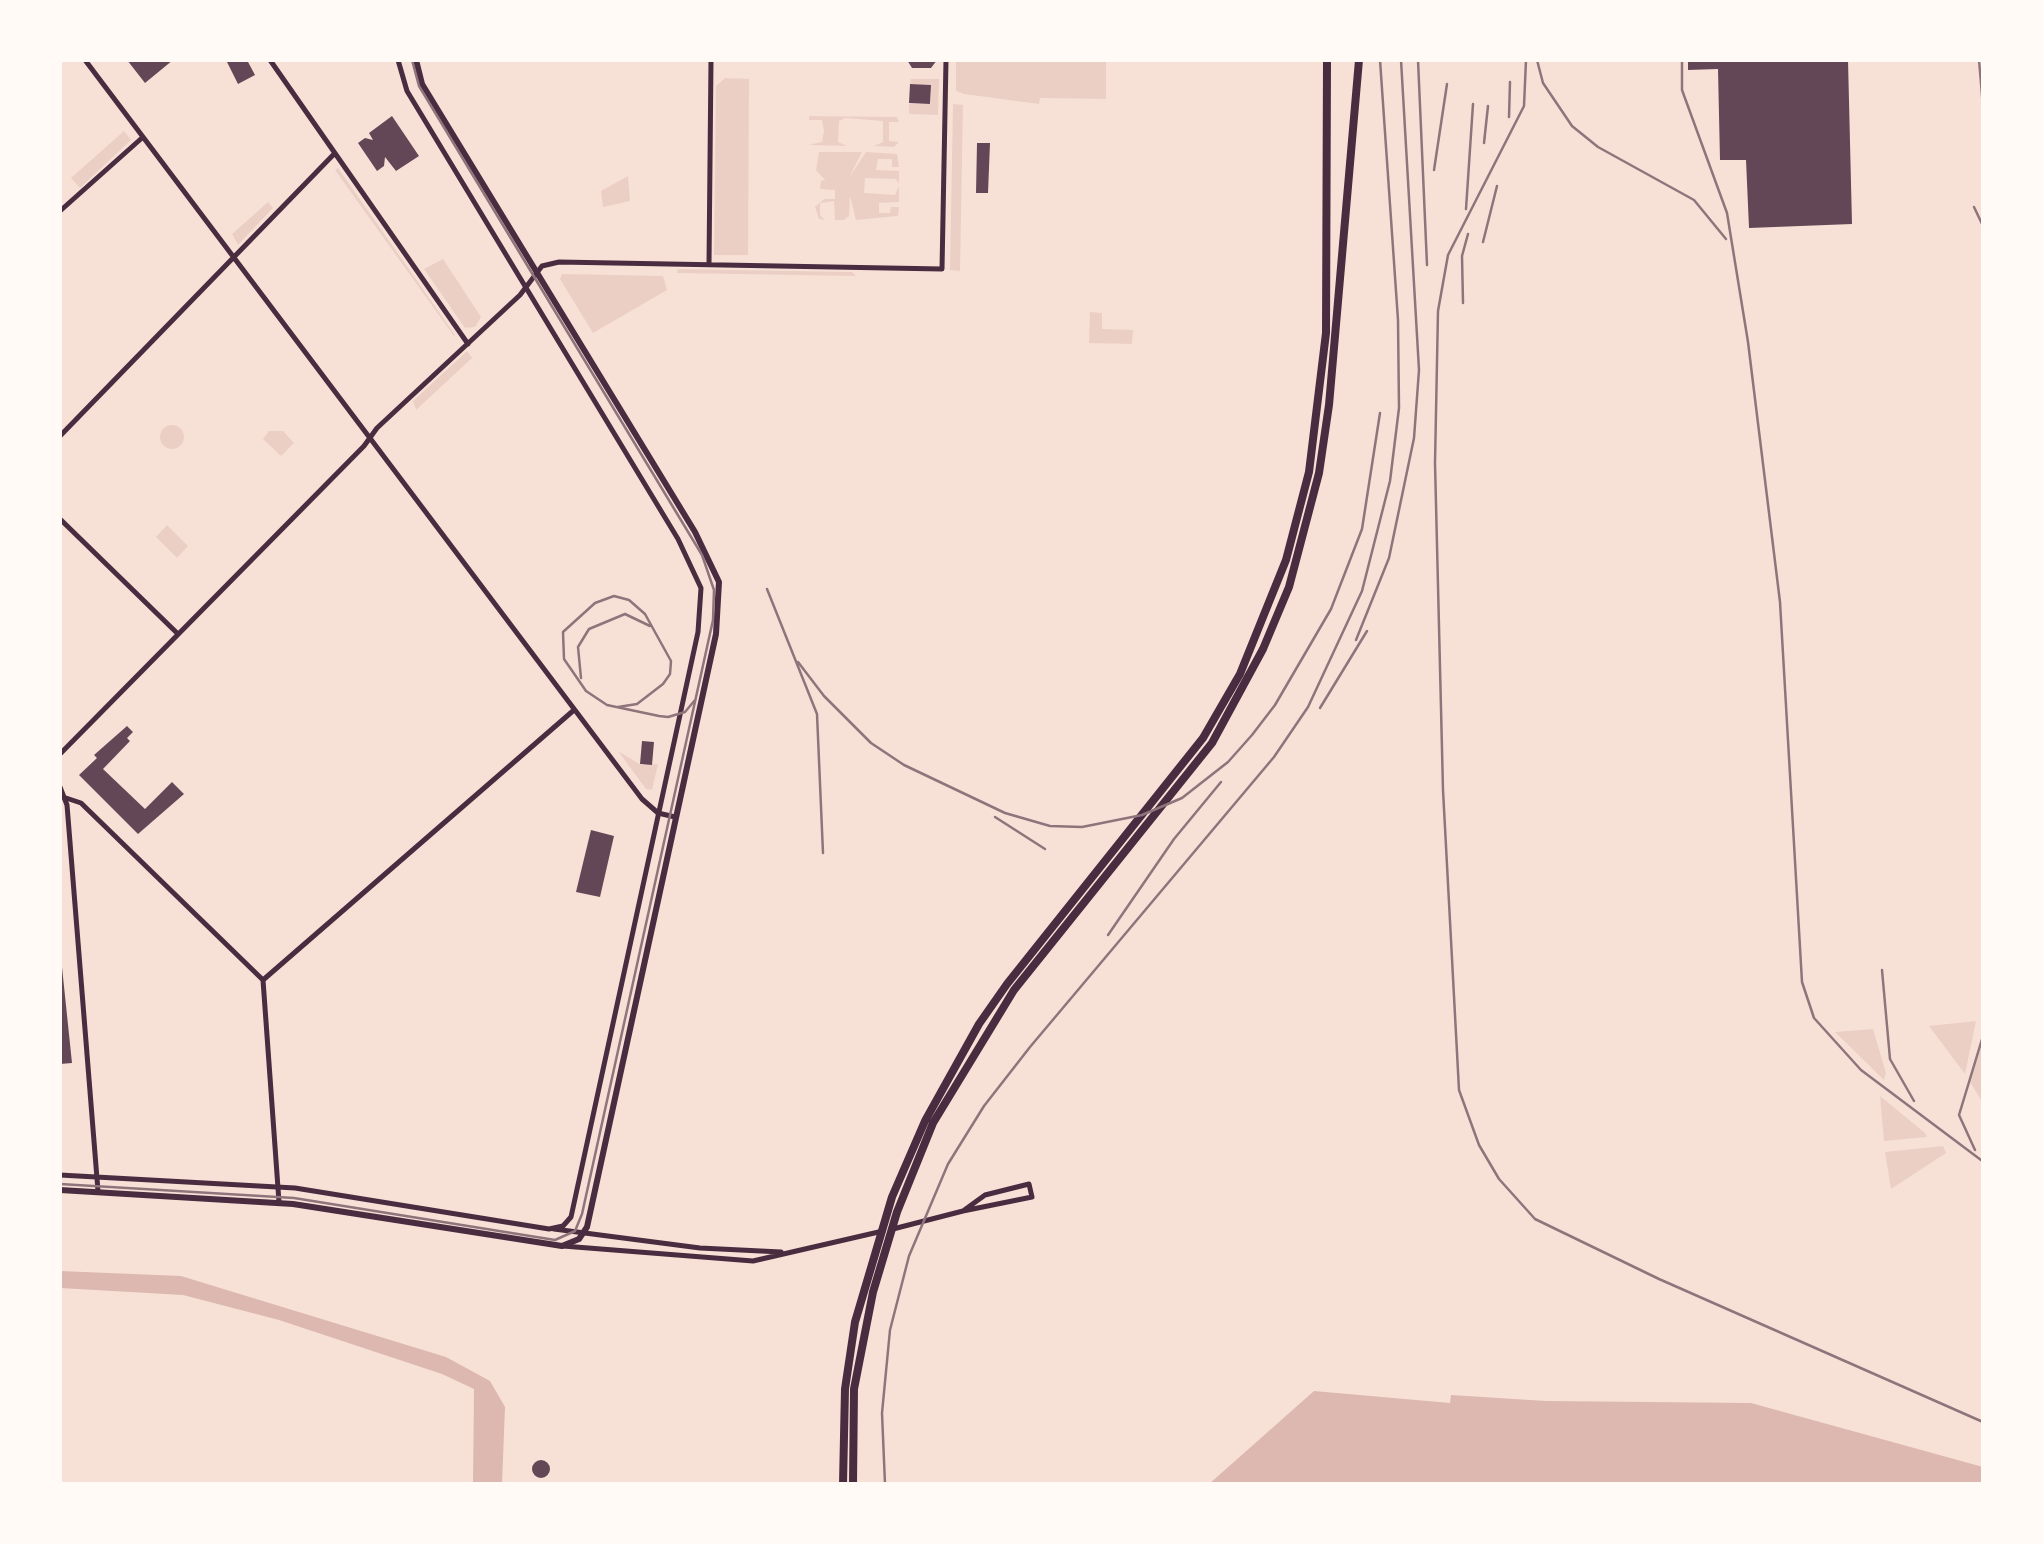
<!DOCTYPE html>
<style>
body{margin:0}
#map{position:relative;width:2043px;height:1544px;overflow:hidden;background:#f7e1d7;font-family:"Fira Sans",sans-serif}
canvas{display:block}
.frame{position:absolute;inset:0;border:62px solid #fffaf5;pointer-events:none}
</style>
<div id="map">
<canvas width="2043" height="1544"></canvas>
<div class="frame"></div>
</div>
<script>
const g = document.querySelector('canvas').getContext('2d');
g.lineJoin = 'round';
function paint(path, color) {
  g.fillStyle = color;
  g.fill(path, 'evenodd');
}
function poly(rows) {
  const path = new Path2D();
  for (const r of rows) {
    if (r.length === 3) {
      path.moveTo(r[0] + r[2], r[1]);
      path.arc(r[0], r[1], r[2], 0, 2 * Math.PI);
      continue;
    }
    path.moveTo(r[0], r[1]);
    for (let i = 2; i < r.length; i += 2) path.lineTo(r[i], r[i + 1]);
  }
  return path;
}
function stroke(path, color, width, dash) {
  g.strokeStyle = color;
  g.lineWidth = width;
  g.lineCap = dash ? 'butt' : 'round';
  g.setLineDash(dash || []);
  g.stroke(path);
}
paint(poly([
 [956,60,1106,60,1106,99,1040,98,1039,104,964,94,956,91],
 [725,78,749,79,748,255,714,255,716,86],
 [911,79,939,79,938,115,909,114,909,104,931,104,931,85,910,84],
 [953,104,963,105,960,271,950,270],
 [809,116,897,117,899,122,889,122,889,141,899,142,894,147,874,146,883,142,883,121,845,118,839,121,838,142,847,146,808,145,822,142,824,131,822,120,809,120],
 [124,131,131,140,80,188,71,178],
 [819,152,862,152,849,178,866,152,897,154,899,167,892,167,892,159,878,159,876,170,899,171,899,184,896,179,865,178,864,193,895,195,899,186,899,202,879,203,879,213,890,213,891,207,899,207,898,216,856,220,850,196,849,216,844,220,835,220,834,201,820,203,820,215,825,220,819,219,815,207,824,199,835,199,835,190,820,189,821,181,825,180,816,170],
 [338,168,455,335,454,336,335,170],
 [628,176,630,201,603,207,601,191],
 [268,202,273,208,238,245,232,234],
 [443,259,481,317,475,327,465,328,424,269],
 [678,269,852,272,856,276,677,273],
 [562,274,663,276,667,290,593,333,560,279],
 [1090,312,1102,313,1102,329,1133,330,1132,344,1089,343],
 [467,351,472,358,416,410,413,401],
 [172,437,12],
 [269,431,283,431,294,443,281,456,263,439],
 [167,525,188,546,177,558,156,537],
 [618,751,641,765,658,764,652,790,646,789],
 [1976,1021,1965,1074,1929,1026],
 [1873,1029,1886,1073,1884,1080,1835,1032],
 [1983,1041,1983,1103,1970,1082],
 [1880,1096,1925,1133,1927,1137,1884,1141],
 [1943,1146,1946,1153,1891,1189,1885,1152]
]), '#ebcfc5');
paint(poly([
 [60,1271,181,1276,446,1357,490,1381,505,1407,502,1484,473,1484,474,1389,442,1374,279,1320,183,1295,60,1288],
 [1314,1391,1450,1403,1451,1395,1546,1401,1751,1403,1983,1467,1983,1484,1209,1484]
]), '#dcb8b0');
paint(poly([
 [127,60,173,60,145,83],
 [226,60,247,60,255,75,238,84],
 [907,60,937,60,931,68,912,68],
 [1688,60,1848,60,1852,224,1749,228,1746,160,1720,160,1718,69,1688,70],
 [910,84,931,85,930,104,909,103],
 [392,116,419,156,396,171,385,157,384,166,377,171,358,143,365,138,373,140,369,133],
 [977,143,990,143,988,193,976,193],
 [127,726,133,732,127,738,130,741,103,769,145,809,172,782,184,794,138,834,79,775,97,758,94,755],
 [642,741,654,742,652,765,640,764],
 [591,830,614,836,600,897,576,892],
 [60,948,72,1063,60,1064],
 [541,1469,9]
]), '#644757');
stroke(poly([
 [85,60,642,799,658,813,675,817],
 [270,60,468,344],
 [60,211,143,137],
 [709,264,711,60],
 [60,436,335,153],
 [60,519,178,634],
 [60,754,364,446,377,428,520,295,542,266,559,262,942,269,946,60],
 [66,798,81,803,263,980,279,1202],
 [263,980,574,710],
 [1029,1184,1032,1197,963,1211,985,1195,1029,1184],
 [554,1229,700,1248,781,1252],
 [893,1229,963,1211],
 [563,1246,753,1261,883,1231]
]), '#4a2c40', 5);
stroke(poly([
 [60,787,67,805,98,1191],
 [60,1175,295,1188,549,1229,563,1226,571,1217,698,632,701,588,678,539,407,91,398,60]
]), '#4a2c40', 5);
stroke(poly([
 [60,1190,293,1204,562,1246,579,1239,587,1227,716,634,719,582,695,532,422,84,416,60]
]), '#4a2c40', 6);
stroke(poly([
 [843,1484,845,1389,855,1322,892,1197,925,1121,979,1024,1007,984,1203,738,1240,674,1286,560,1309,472,1326,333,1327,60],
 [853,1484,854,1389,873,1292,897,1212,933,1123,1014,990,1212,743,1263,649,1289,587,1319,473,1329,405,1359,60]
]), '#4a2c40', 8);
stroke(poly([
 [581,678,578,647,589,629,625,614,650,626],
 [618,707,637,704,663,684,670,674,671,661,645,614,629,600,614,596,595,603,563,632,564,659,586,691,607,705,659,716,668,717,685,712,695,700],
 [60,1184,294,1198,555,1240,575,1231,582,1214,713,620,714,590,702,555,419,86,412,60]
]), '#8f747c', 2.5);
stroke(poly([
 [1418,60,1427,265],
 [1526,60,1524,106,1448,255,1438,311,1435,463,1443,790,1459,1090,1479,1145,1499,1179,1535,1219,1659,1279,1983,1422],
 [1537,60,1543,83,1572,126,1598,147,1694,200,1726,239],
 [1682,60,1682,90,1727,213,1748,342,1780,602,1802,982,1814,1018,1861,1070,1981,1160],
 [1979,60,1983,107],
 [1509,117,1510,82],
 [1484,143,1488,106],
 [1434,170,1447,84],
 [1974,207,1983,226],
 [1466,209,1473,104],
 [1483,242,1497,186],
 [1463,303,1462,256,1468,234],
 [767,589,817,714,823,853],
 [1356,640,1389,558,1414,438,1419,370,1401,60],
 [798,662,824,696,871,743,904,765,1005,813,1050,826,1082,827,1142,815,1182,798,1228,762,1252,735,1275,705,1331,609,1362,529,1380,413],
 [1320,708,1367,631],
 [995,817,1045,849],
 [1108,935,1174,839,1221,782],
 [1882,970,1890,1059,1914,1101],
 [1975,1150,1959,1115,1983,1036],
 [885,1484,882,1413,890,1330,909,1256,948,1164,984,1106,1030,1047,1274,757,1308,707,1362,591,1390,481,1399,408,1398,320,1380,60]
]), '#8f747c', 2.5);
</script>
